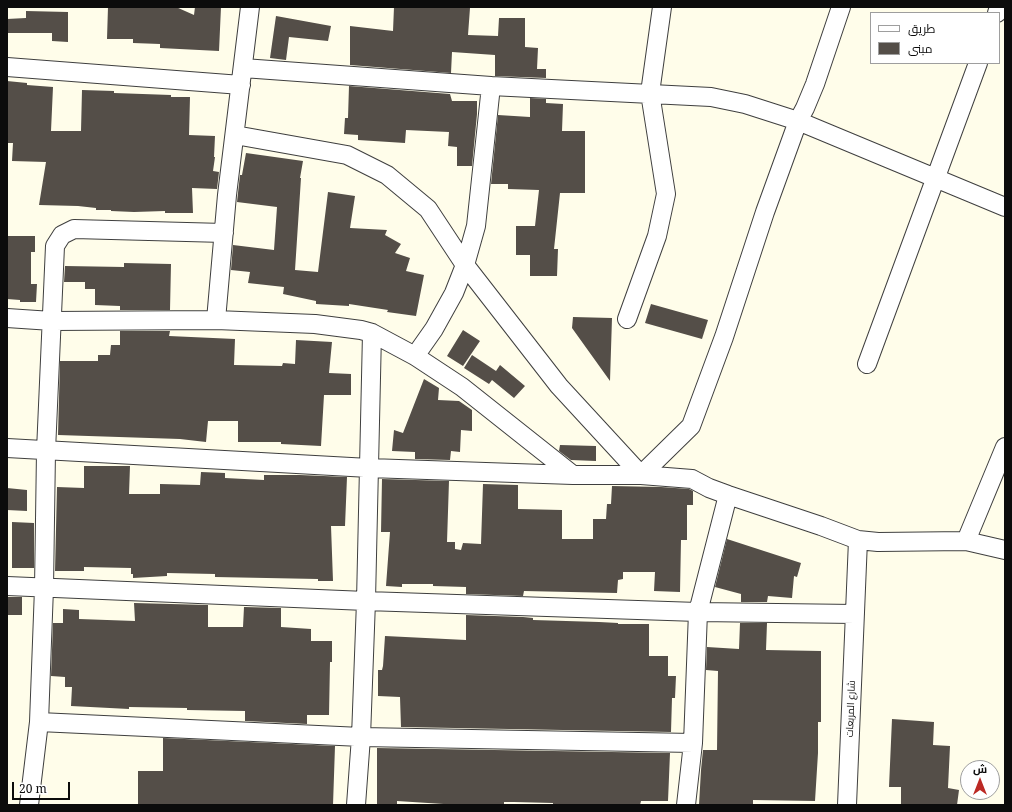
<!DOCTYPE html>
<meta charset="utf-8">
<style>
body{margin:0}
#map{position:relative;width:1012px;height:812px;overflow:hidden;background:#fffdea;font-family:"Noto Serif",Cairo,serif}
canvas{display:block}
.frame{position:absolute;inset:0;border:8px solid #0c0c0c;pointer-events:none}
.legend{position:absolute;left:870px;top:12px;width:130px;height:52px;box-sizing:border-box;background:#fff;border:1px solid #9e9e9e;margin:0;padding:5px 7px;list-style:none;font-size:12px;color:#0c0c0c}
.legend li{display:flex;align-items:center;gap:8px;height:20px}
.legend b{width:20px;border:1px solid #9e9e9e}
.north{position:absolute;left:960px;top:760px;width:40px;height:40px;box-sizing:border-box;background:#fff;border:1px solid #9e9e9e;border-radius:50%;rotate:0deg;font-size:11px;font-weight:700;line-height:16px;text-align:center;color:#0c0c0c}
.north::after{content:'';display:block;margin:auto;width:14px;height:18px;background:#bc2924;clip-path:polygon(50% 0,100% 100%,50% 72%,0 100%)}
.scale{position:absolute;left:12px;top:782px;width:58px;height:18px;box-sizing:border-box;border:2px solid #0c0c0c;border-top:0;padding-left:5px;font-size:12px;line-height:14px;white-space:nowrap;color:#0c0c0c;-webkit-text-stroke:3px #fff;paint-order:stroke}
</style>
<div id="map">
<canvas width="1012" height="812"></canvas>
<div class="frame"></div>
<ul class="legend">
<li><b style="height:5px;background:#fff"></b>طريق</li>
<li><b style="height:11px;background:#544e48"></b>مبنى</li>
</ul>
<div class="north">ش</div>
<div class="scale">20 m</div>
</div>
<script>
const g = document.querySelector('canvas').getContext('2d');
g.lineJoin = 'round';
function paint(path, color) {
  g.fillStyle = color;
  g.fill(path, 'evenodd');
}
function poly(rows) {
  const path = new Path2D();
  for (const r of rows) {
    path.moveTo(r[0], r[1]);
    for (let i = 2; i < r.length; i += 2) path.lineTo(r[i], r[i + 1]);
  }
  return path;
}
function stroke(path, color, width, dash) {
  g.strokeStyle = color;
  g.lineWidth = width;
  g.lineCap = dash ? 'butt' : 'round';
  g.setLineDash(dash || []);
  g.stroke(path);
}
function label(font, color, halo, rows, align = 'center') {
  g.font = font + ' "Noto Serif",Cairo,serif';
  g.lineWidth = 4;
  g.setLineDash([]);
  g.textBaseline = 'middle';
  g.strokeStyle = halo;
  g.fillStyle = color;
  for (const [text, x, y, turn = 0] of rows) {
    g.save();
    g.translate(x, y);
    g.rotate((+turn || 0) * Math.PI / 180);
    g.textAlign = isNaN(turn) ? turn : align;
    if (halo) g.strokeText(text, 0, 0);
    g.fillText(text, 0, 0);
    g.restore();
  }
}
paint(poly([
 [108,7,176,7,194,15,195,7,221,7,219,51,160,48,160,44,133,43,133,39,107,39],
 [394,7,470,8,468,35,498,36,499,18,525,18,525,47,538,48,537,69,546,69,546,78,495,76,495,55,452,52,451,73,350,65,350,26,393,31],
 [26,11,68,12,68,42,52,41,52,33,7,33,7,19,26,18],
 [276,16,331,26,328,41,289,37,286,60,270,58],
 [7,81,27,83,27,85,53,87,51,131,81,131,82,90,114,91,114,93,171,95,171,97,190,97,189,135,215,136,214,157,215,157,213,171,219,172,217,189,192,188,193,213,165,213,165,211,134,212,111,211,111,210,96,210,96,208,78,206,39,205,46,162,12,161,13,143,7,143],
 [349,86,450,94,452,101,477,101,477,114,472,166,457,166,457,147,448,146,449,132,406,130,405,143,358,140,358,135,344,134,345,118,348,118],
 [530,98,546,99,546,103,563,104,562,131,585,131,585,193,560,193,554,249,558,249,557,276,530,276,530,255,516,255,516,226,535,226,539,190,508,189,508,184,491,184,498,115,530,117],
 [246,153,303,161,300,178,301,178,295,270,318,272,328,192,355,196,350,228,387,230,385,235,401,244,395,253,410,258,406,271,424,275,416,316,387,312,388,310,349,304,349,306,316,304,316,301,283,294,284,287,248,283,250,272,231,270,233,245,274,250,277,207,237,202,240,175,242,175],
 [7,236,35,236,35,252,31,252,31,284,37,284,36,302,20,302,20,300,7,299],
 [124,263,171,264,170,310,120,310,120,306,95,305,95,289,85,289,85,282,64,282,65,266,124,267],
 [651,304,708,320,702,339,645,323],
 [573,317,612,318,610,381,572,328],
 [463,330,480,341,463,366,447,356],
 [120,331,170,331,169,336,235,339,234,365,282,366,283,363,295,364,296,340,332,342,329,373,351,374,351,395,324,395,321,446,281,444,281,442,238,442,238,421,208,421,206,442,180,439,58,435,60,361,98,361,98,355,110,355,111,345,120,345],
 [472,355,496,371,500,365,525,386,514,398,492,380,489,384,464,368],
 [424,379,439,388,438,400,459,401,472,410,472,431,461,430,460,452,451,451,450,460,415,459,415,452,392,451,394,430,403,433],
 [560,445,596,446,596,461,571,460,559,451],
 [84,466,130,466,129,494,160,494,160,484,200,485,201,472,225,473,225,478,264,480,264,475,300,475,347,477,345,526,331,526,333,581,318,581,318,579,215,577,215,574,167,573,167,576,133,578,133,574,131,574,131,568,84,567,84,571,55,571,57,487,84,488],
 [382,479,449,481,447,542,455,542,455,549,461,550,463,543,481,544,483,484,518,485,518,509,562,510,562,539,593,539,593,519,606,519,607,504,611,504,612,486,661,487,689,489,693,491,693,505,687,505,687,540,681,540,680,592,654,591,655,572,623,572,623,579,618,580,617,593,524,591,523,596,466,594,466,587,433,586,433,584,402,584,402,587,386,586,390,532,381,532],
 [7,488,27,490,27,511,7,510],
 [12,522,34,523,34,568,12,568],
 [727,539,801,563,797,577,794,576,792,598,768,596,767,602,741,602,741,594,715,587],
 [7,597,22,597,22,615,7,615],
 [134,603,208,605,208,627,243,627,244,607,281,608,281,627,311,629,311,641,332,641,332,662,330,662,329,715,307,715,307,724,245,721,245,711,187,710,187,708,129,707,129,709,71,706,72,687,65,687,65,677,51,676,53,623,63,623,63,609,79,610,79,619,135,621],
 [466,615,523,617,533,618,533,620,599,622,618,623,618,624,649,624,649,656,668,656,668,676,676,676,675,698,672,698,671,732,401,727,400,697,378,696,378,670,382,670,383,666,385,636,466,640],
 [740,623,767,623,766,650,821,651,821,722,818,722,818,753,815,801,753,800,753,805,699,805,701,770,703,750,717,750,718,671,706,670,707,647,739,649],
 [892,719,934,722,933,745,950,746,948,788,959,790,957,805,901,805,901,787,889,787],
 [163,738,335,746,333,805,138,805,138,771,163,771],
 [377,748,670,753,668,801,641,801,640,805,553,805,553,803,514,802,504,802,504,805,459,805,397,801,397,805,377,805]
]), '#544e48');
const minor = poly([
 [997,13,999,7],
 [7,67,241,85],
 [243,68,491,86,711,97,745,104,798,121,1005,207],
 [235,135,347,155,387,175,428,209,465,265,559,386,641,475],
 [7,318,52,321,216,320,315,324,361,330,372,333,415,356,462,387,573,475],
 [627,319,657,236,666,194,650,93,662,7],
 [216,320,227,195,250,7],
 [415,356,434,329,454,293,465,265,476,226,491,86],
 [867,364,978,63],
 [7,448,369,468,573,475,641,475,692,479,709,488,728,495,821,526,858,540,878,542,966,541,1005,550],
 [641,475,691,426,724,337,765,212,798,121,805,108,815,84,841,7],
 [966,541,1005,447],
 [7,586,366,601,698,612,855,614],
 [39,722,361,737,693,743],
 [29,805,39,722,44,588,46,451,55,246,62,235,74,229,224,233],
 [356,805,361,737,366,601,372,333],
 [686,805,693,743,698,612,728,495],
 [847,805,858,540]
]);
stroke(minor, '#3f3f3f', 20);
stroke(minor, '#fff', 18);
label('10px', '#0c0c0c', '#fff', [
 ["شارع المربعات",851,709,-88]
]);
</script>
